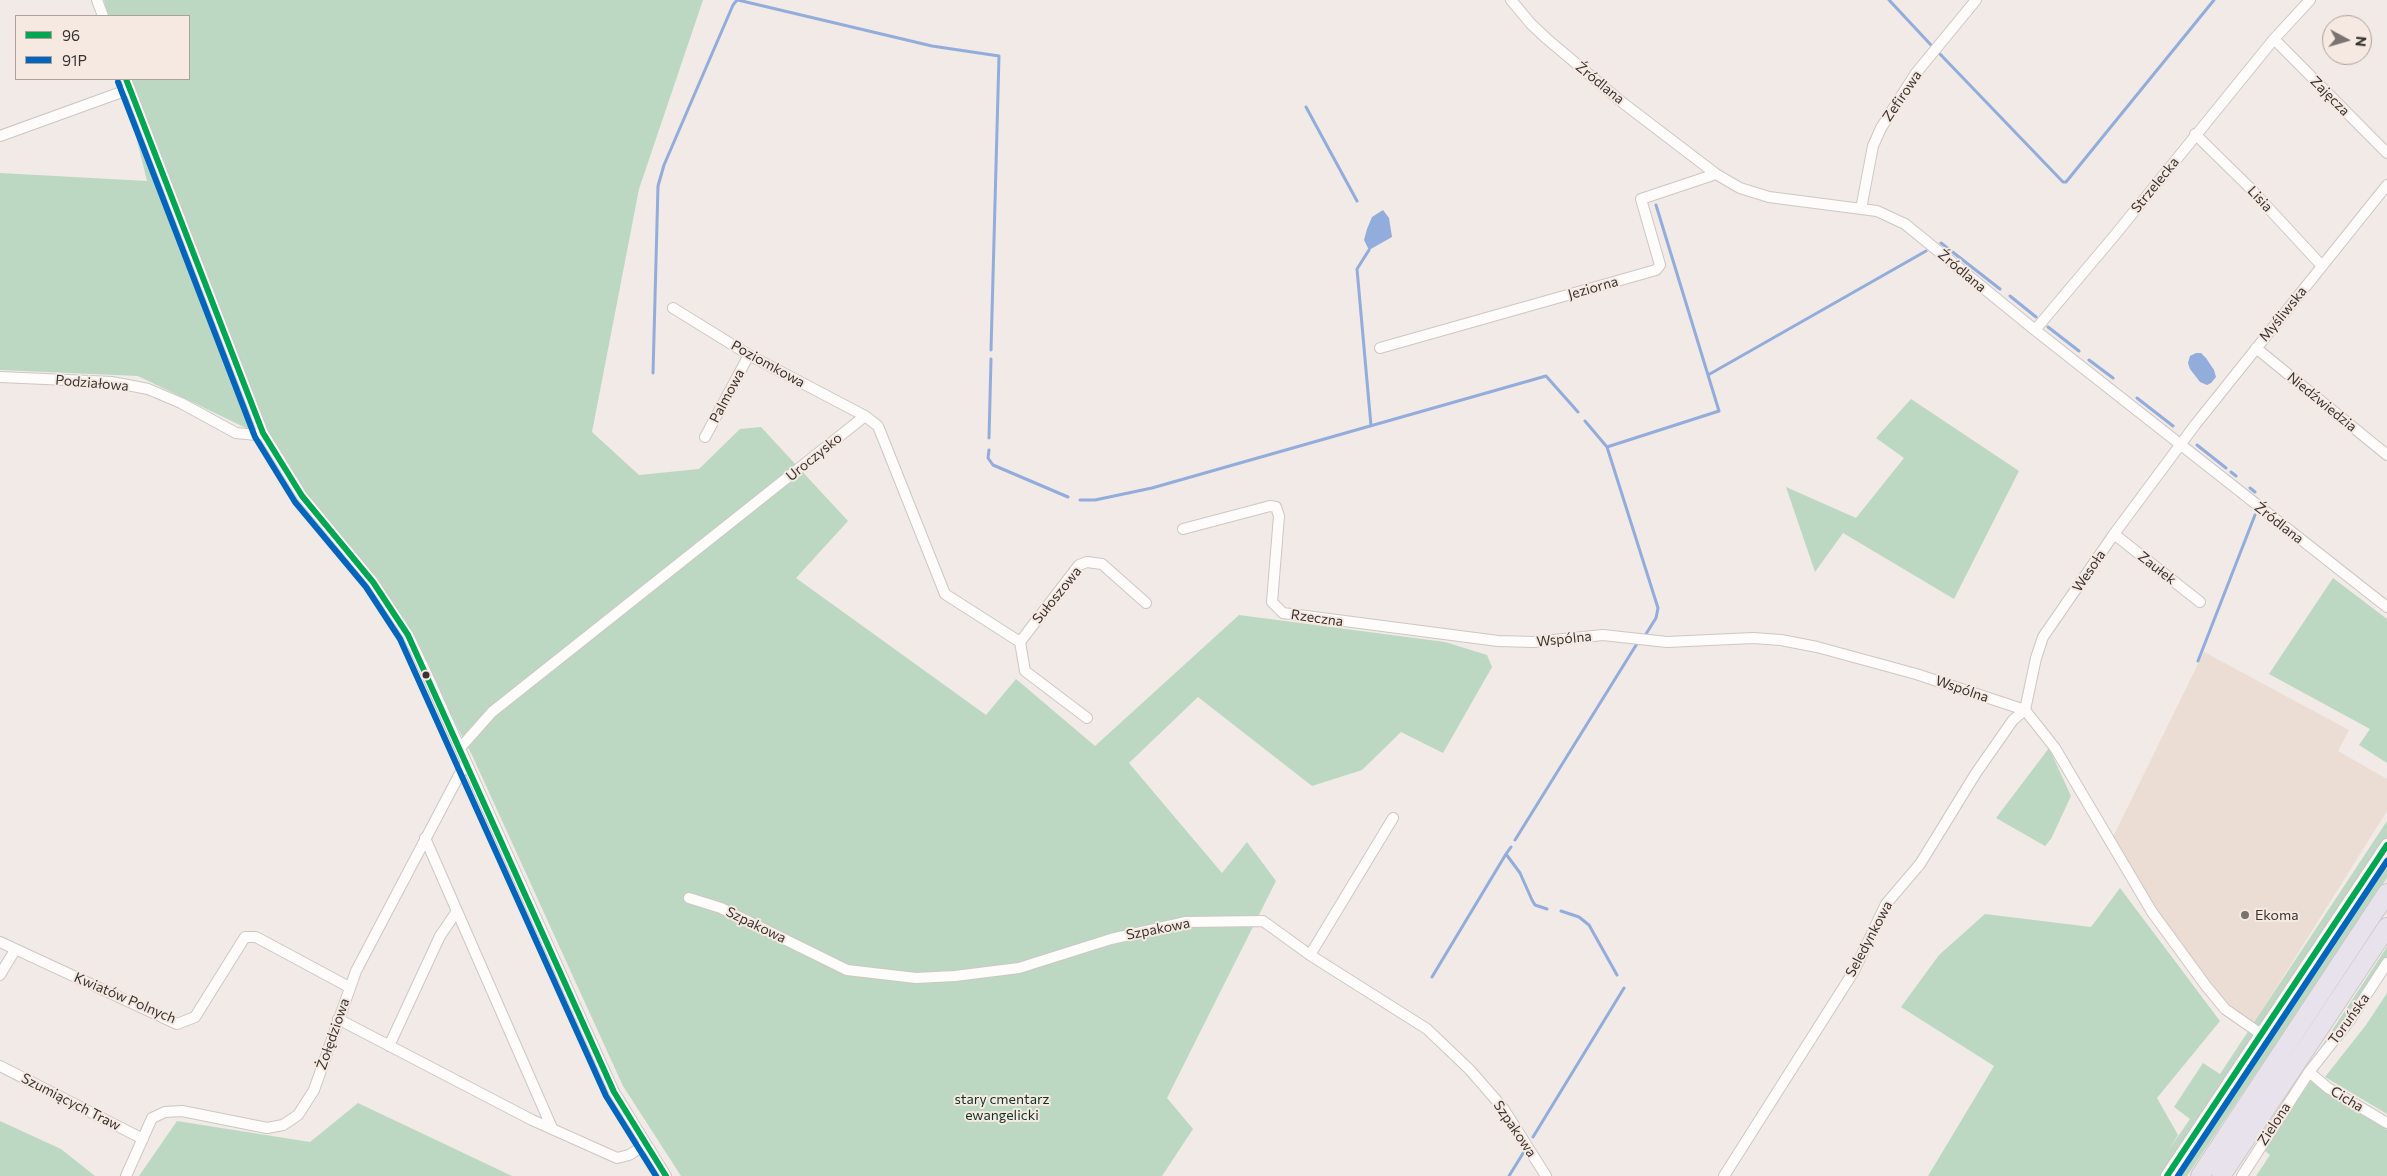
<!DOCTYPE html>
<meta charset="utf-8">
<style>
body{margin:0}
#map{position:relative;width:2387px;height:1176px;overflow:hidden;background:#f1eae6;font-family:Commissioner,sans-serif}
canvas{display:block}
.legend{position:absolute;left:15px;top:15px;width:175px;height:65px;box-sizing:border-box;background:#f6e9e1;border:1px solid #aaa19b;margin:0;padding:6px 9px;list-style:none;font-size:15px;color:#393431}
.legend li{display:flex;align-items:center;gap:10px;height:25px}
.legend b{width:25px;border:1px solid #aaa19b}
.north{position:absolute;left:2322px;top:15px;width:50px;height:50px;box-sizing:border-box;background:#f6e9e1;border:1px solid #aaa19b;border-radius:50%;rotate:96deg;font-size:14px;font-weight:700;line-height:20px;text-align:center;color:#393431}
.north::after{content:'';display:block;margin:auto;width:18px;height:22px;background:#797470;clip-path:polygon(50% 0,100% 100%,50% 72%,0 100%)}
</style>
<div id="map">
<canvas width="2387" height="1176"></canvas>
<ul class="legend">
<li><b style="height:6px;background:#00a651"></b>96</li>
<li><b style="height:6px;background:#0065bd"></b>91P</li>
</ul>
<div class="north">N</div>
</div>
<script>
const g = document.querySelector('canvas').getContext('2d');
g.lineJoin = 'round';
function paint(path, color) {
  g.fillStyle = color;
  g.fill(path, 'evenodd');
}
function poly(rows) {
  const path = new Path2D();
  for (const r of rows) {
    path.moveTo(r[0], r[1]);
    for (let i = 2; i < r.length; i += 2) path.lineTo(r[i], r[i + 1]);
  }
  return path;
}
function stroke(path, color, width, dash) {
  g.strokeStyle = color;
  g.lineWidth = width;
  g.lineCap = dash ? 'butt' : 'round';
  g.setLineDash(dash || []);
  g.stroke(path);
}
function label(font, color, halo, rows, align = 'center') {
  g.font = font + ' Commissioner,sans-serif';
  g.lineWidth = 4;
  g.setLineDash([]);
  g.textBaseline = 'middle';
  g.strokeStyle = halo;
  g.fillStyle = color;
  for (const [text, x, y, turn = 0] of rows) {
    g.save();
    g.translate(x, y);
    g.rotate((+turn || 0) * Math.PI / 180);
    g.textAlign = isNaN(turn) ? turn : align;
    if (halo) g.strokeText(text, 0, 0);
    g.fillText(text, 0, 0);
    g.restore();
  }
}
paint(poly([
 [2204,652,2349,730,2338,751,2387,779,2387,811,2251,1028,2238,1019,2152,912,2113,837]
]), '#ebddd4');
paint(poly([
 [104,0,703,0,639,189,592,432,639,475,699,469,740,429,761,427,848,521,796,578,986,715,1016,679,1095,746,1239,615,1445,642,1487,655,1492,667,1443,753,1401,732,1362,770,1312,786,1198,697,1129,763,1222,873,1247,842,1276,881,1167,1098,1193,1129,1162,1176,681,1176,623,1086,472,755,379,580,246,428,138,376,0,370,0,173,147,181,122,79,189,79,189,16,107,16],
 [1911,399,2019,471,1954,599,1843,533,1815,572,1786,487,1856,518,1904,458,1876,438],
 [2333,578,2387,619,2387,763,2359,745,2370,729,2269,674],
 [2049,748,2071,796,2051,839,2045,846,1996,818],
 [2387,821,2387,878,2187,1176,1928,1176,1994,1066,1901,1007,1939,955,1985,914,2091,927,2120,888,2220,1021,2157,1098,2178,1135,2168,1151,2190,1119,2174,1107,2203,1063,2220,1074],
 [2387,947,2387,958,2238,1176,2236,1176],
 [2387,993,2387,1114,2325,1077,2366,1025],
 [2311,1080,2387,1130,2387,1176,2256,1176,2270,1155,2264,1150],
 [358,1103,512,1176,139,1176,177,1121,310,1142],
 [0,1121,61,1149,95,1176,0,1176]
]), '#bcd8c3');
paint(poly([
 [1383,210,1389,218,1392,237,1369,250,1364,240,1367,229,1372,217],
 [2196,353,2201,353,2206,358,2214,370,2216,377,2211,383,2207,385,2200,382,2190,369,2188,363,2190,356]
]), '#92acdc');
stroke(poly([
 [738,0,932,46,999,56,991,350],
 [1889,0,1931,45],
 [1940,54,2063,182,2066,182,2214,0],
 [1306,107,1357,201],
 [1656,205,1708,375],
 [1941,243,2000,289],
 [1369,250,1357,269,1371,426],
 [2010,296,2036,317],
 [2048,327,2079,351],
 [2089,360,2113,378],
 [653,373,658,186,664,165,733,5,737,0],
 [2137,398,2173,426],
 [1585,421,1607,447,1658,608,1656,618,1646,634],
 [989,438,991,359],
 [2197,445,2226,468],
 [1607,447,1719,411,1708,375,1926,251],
 [989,450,988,458,993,465,1068,497],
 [2231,472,2236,476],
 [2250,488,2255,492],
 [1080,500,1095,500,1152,488,1546,376,1578,412],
 [2198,661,2255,515],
 [1515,840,1638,642],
 [1511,847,1506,854,1520,873,1532,900,1535,905,1547,909],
 [1561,911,1579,917,1589,925,1617,975],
 [1432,977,1506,854],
 [1533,1137,1624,988],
 [1509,1176,1525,1150]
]), '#92acdc', 3);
const minor = poly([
 [97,0,103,16],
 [1511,0,1531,24,1547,39,1623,103,1716,174,1740,188,1769,197,1877,211,1905,224,2035,330,2387,607],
 [2274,39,2387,153],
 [126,79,263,433,302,496,373,582,408,635,428,677,614,1092,666,1176],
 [2195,134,2249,187,2322,266],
 [0,136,130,89],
 [1861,209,1873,146,1881,128,1916,73,1976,0],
 [673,308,749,355,865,416],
 [2035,330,2115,235,2274,39,2310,0],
 [1380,348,1656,270,1660,265,1641,199,1716,174],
 [2256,348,2387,455],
 [0,377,112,382,148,389,181,403,236,433,257,435,263,433],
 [705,437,749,355],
 [1183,529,1270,506,1276,507,1279,516,1272,602,1283,613,1498,641,1533,642,1603,635,1667,642,1753,638,1781,640,1817,647,1916,674,2025,710,2055,748,2152,912,2206,986,2225,1009,2261,1034],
 [2114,534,2200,602],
 [1020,642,1079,565,1087,562,1102,564,1146,603],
 [460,748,492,712,865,416,878,426,945,594,1020,642,1025,671,1087,718],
 [425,838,552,1128],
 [689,898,721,908,847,970,916,978,955,976,1019,968,1111,939,1186,922,1263,921,1310,955,1427,1029,1470,1070,1503,1108,1546,1176],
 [0,942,177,1024,195,1017,245,937,256,937,349,987],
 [1310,955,1393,818],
 [0,975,15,950],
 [338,1019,532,1120,617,1158,629,1155,645,1145],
 [389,1046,440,936,457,911],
 [0,1066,143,1139],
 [2309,1072,2328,1088,2387,1123],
 [126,1176,152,1118,165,1112,182,1111,267,1128,283,1125,298,1115,314,1090,356,971,466,762],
 [1724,1176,1854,971,1886,904,1920,864,1976,773,2013,720,2025,710,2036,658,2043,637,2114,534,2195,425,2387,185],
 [2242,1176,2309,1072,2350,1020,2387,963]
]);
const tertiary = poly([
 [2167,1176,2387,845]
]);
const motorway = poly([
 [2200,1176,2387,893],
 [2221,1176,2387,927]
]);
stroke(minor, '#cdc7c4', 12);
stroke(tertiary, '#cdc7c4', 15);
stroke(motorway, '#cbc7c5', 20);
stroke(minor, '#fdfcfb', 10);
stroke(tertiary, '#fdfcfb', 12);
stroke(motorway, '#e8e2ed', 18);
stroke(poly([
 [126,79,263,433,302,496,373,582,408,635,614,1092,666,1176],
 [2167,1176,2387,845]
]), '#00a651', 6);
stroke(poly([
 [118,82,255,437,295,502,366,587,400,639,606,1096,656,1176],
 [2178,1176,2387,861]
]), '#0065bd', 6);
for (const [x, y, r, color] of [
 [426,675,4.5,"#393431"],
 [2245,915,5,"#797470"]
]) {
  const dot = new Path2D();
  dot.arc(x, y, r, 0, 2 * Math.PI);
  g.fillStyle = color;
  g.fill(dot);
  stroke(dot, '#f6e9e1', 2);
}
label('14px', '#393431', '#f6e9e1', [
 ["Źródlana",1600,83,39],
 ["Zefirowa",1902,96,-56],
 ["Zajęcza",2330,96,45],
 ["Strzelecka",2155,185,-51],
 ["Lisia",2260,199,47],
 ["Źródlana",1962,271,40],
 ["Jeziorna",1593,288,-16],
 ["Myśliwska",2283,314,-51],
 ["Poziomkowa",768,364,29],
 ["Podziałowa",92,383,5],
 ["Palmowa",727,396,-62],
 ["Niedźwiedzia",2322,402,39],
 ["Uroczysko",814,457,-39],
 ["Źródlana",2279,523,38],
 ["Zaułek",2157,568,38],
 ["Wesoła",2089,571,-56],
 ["Sułoszowa",1057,595,-51],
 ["Rzeczna",1317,618,8],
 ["Wspólna",1564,639,-6],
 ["Wspólna",1962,689,19],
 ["Szpakowa",756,925,26],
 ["Szpakowa",1158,929,-11],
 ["Seledynkowa",1869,939,-62],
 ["Kwiatów Polnych",125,998,23],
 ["Toruńska",2349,1019,-54],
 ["Żołędziowa",333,1034,-71],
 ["Cicha",2347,1099,31],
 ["Szumiących Traw",71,1102,27],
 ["Zielona",2274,1124,-57],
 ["Szpakowa",1515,1129,56]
]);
label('14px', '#393431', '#f6e9e1', [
 ["Ekoma",2255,915]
], 'left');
label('14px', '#0e3420', '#f6e9e1', [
 ["stary cmentarz",1002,1099],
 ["ewangelicki",1002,1115]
]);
</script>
